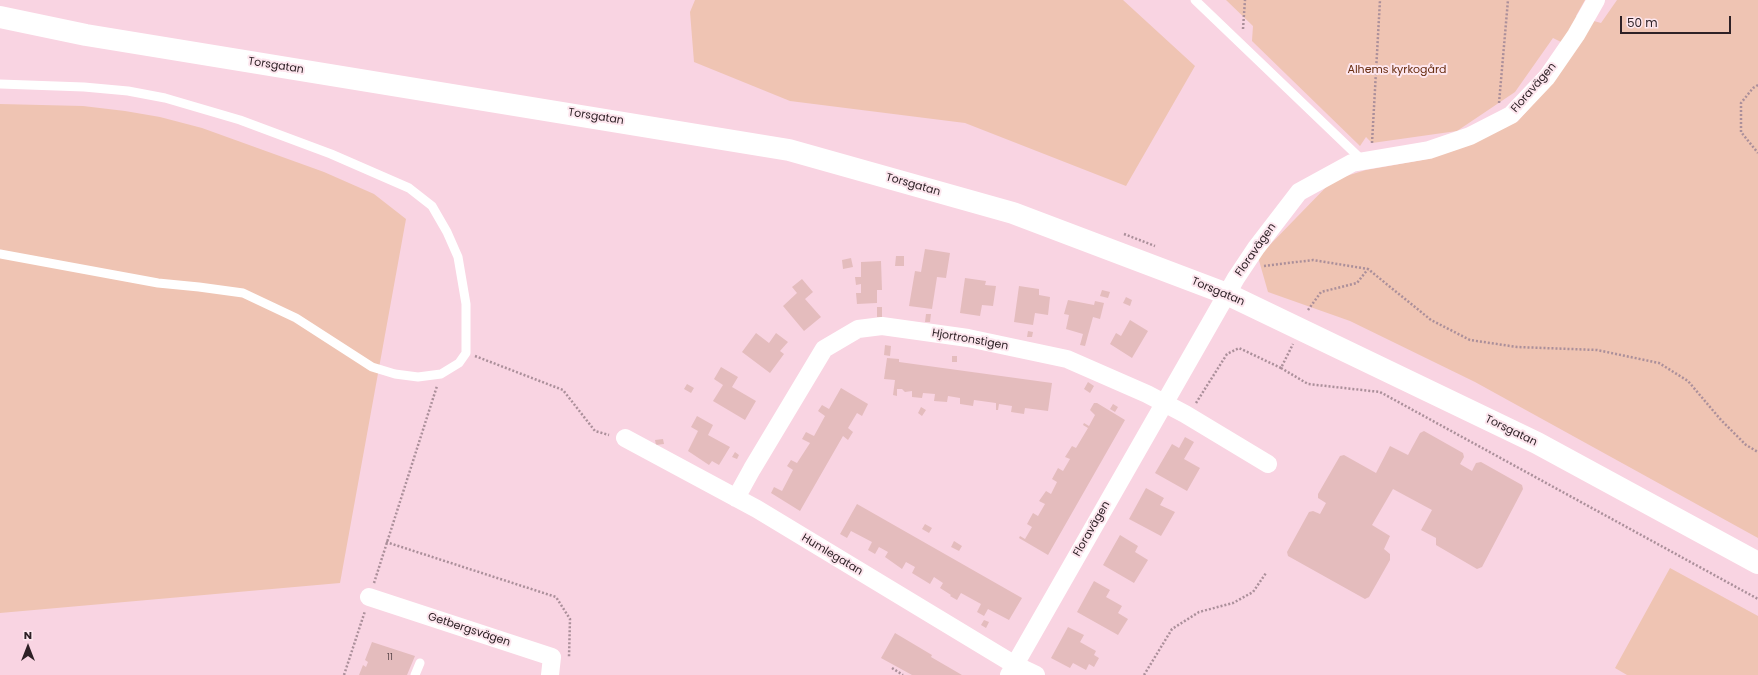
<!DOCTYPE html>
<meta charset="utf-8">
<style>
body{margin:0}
#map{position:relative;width:1758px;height:675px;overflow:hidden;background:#f9d4e2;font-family:Poppins,sans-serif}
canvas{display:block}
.north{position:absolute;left:8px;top:627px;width:40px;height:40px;-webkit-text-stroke:3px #fde6ee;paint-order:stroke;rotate:0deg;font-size:11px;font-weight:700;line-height:16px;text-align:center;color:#2e2126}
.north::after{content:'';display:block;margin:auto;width:14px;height:18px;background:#2e2126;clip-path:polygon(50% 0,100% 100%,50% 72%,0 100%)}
.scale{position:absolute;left:1620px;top:16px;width:111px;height:18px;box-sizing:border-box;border:2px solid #2e2126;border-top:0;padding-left:5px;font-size:12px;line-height:14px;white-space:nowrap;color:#2e2126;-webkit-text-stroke:3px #fde6ee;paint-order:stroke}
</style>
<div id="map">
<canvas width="1758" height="675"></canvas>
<div class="north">N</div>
<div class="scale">50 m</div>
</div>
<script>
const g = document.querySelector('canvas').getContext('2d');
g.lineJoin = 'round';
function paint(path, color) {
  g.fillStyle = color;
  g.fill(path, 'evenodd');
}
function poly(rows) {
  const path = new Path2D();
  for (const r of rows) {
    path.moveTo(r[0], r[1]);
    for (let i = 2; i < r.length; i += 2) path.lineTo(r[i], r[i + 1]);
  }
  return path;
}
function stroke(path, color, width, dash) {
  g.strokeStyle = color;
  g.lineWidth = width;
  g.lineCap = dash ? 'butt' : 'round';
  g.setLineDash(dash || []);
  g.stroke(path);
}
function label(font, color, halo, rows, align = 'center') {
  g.font = font + ' Poppins,sans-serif';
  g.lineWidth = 4;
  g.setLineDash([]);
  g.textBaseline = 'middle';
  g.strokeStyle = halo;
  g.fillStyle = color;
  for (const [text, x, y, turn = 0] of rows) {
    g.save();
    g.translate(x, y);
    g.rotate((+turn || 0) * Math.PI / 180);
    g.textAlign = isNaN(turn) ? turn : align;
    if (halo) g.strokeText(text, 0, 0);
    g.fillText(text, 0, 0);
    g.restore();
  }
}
paint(poly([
 [695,0,1123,0,1195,66,1126,186,965,123,790,101,694,62,690,12],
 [1226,0,1585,0,1576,16,1601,23,1617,0,1758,0,1758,538,1475,382,1350,321,1268,292,1258,257,1333,180,1366,170,1428,159,1474,143,1518,121,1557,77,1575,49,1553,38,1515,92,1457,131,1372,143,1366,137,1360,146,1252,41,1253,26],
 [0,104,83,106,125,111,160,117,202,128,324,172,374,194,406,219,340,583,0,613],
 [1670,568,1758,616,1758,675,1627,675,1615,668]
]), '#efc4b3');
paint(poly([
 [925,249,950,253,946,278,937,277,932,309,909,306,915,271,921,272],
 [896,256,904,256,904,266,895,266],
 [851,258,853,267,843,269,842,260],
 [881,261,882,290,877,290,877,303,857,304,856,293,861,293,861,284,856,285,855,277,861,277,861,262],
 [965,278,986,281,985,285,996,286,993,306,982,305,980,316,960,313],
 [802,279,813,292,805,299,821,317,804,331,783,306,797,293,792,287],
 [1019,286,1039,289,1039,295,1050,297,1048,315,1035,313,1033,325,1014,322],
 [1102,290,1110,292,1108,298,1100,296],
 [1126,297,1132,300,1130,306,1123,303],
 [1068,300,1094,305,1095,301,1104,303,1100,319,1093,317,1085,346,1080,345,1083,334,1066,329,1069,315,1064,314],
 [877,307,882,307,882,317,877,317],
 [926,314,931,314,930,322,925,322],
 [1130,320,1148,331,1132,358,1110,344,1116,333,1121,336],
 [1028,331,1033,332,1032,337,1027,337],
 [756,333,769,343,776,333,788,342,780,351,784,354,770,373,742,352],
 [885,345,891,346,890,356,884,355],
 [952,356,957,356,957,362,952,362],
 [887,358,899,359,899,362,1052,383,1048,411,1025,408,1024,414,1011,412,1012,406,999,404,998,410,996,410,996,403,974,400,973,406,960,404,960,398,948,396,947,402,934,401,935,394,923,393,922,398,912,397,912,391,905,392,902,389,897,389,897,396,893,395,895,380,884,379],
 [721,367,738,377,732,387,756,401,745,420,713,401,723,385,714,379],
 [1088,382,1094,386,1090,393,1084,389],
 [687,384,694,388,691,393,684,389],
 [841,388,868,404,862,416,857,413,848,428,853,432,848,440,843,436,800,511,771,493,774,487,782,491,793,470,787,466,791,460,797,463,810,443,802,439,806,432,814,436,825,416,818,411,822,405,829,409],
 [1094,403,1097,403,1125,420,1048,555,1019,538,1020,536,1025,539,1032,527,1027,524,1033,513,1038,516,1045,504,1039,501,1046,491,1051,494,1057,482,1052,479,1058,468,1063,471,1070,459,1065,457,1072,446,1076,448,1088,428,1083,425,1084,423,1089,426,1095,415,1090,410],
 [1113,404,1118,407,1115,412,1110,409],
 [921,407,926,410,922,416,918,413],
 [697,416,713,425,708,435,730,447,719,465,712,461,709,465,688,451,698,431,691,427],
 [1424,431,1463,453,1464,457,1460,464,1472,471,1476,463,1481,462,1522,485,1523,489,1482,567,1477,569,1436,545,1436,538,1421,530,1432,510,1393,489,1372,525,1390,536,1384,549,1390,554,1390,560,1369,597,1365,599,1288,556,1287,552,1309,512,1313,511,1320,514,1326,503,1318,498,1318,494,1340,456,1344,455,1376,473,1390,446,1408,455,1420,433],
 [1185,437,1194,442,1184,459,1200,468,1187,491,1155,473,1172,444,1179,448],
 [663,439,664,444,656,445,655,440],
 [735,452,739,455,737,459,732,457],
 [1146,488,1164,498,1160,505,1175,512,1161,536,1129,519],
 [857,504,1022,598,1009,620,988,609,984,616,977,612,981,604,961,593,957,600,950,596,951,595,940,588,943,583,934,577,930,584,912,573,915,567,906,562,902,569,885,557,888,552,879,547,875,554,868,550,872,542,851,531,847,538,840,534],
 [925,524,932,528,929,533,922,529],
 [1120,535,1138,546,1135,552,1148,560,1134,583,1103,565],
 [954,541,962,546,959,551,951,547],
 [1094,581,1110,590,1106,597,1122,606,1118,613,1128,619,1118,635,1077,612],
 [984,620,989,622,986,628,981,625],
 [1068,627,1084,635,1080,642,1096,651,1094,655,1099,658,1094,667,1089,664,1086,670,1073,663,1070,668,1051,658],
 [895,633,932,655,931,657,962,675,912,675,881,658],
 [372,642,415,656,407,675,359,675,363,665,366,667,368,662,365,660]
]), '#e4bcbd');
stroke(poly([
 [1243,29,1245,0],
 [1758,85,1753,88,1741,103,1741,132,1758,153],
 [1499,103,1508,0],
 [1372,143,1380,0],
 [1124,234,1155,246],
 [1264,266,1313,260,1368,269,1431,320,1470,340,1517,347,1597,350,1659,363,1688,381,1721,420,1746,445,1758,452],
 [1308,310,1321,292,1357,283,1368,269],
 [475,356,563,390,595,431,609,435],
 [1281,368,1308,384,1380,392,1758,599],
 [1196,403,1227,354,1239,348,1281,368,1293,344],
 [386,542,556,597,570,619,569,657],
 [374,583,437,386],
 [892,668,903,675],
 [344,675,365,611],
 [1144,675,1172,629,1199,612,1233,603,1253,592,1266,573]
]), '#ab8f9a', 2.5, [2, 2]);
stroke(poly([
 [1195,0,1363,161],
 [0,84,84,87,128,91,165,98,240,120,331,154,409,188,432,206,447,232,458,257,466,304,466,353,459,363,441,374,418,377,395,374,372,367,296,318,243,293,199,287,158,283,0,254],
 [415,675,420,663]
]), '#fff', 9);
stroke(poly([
 [625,438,757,509,1015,665,1036,675],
 [736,498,752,469,824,349,858,329,882,326,968,338,1067,359,1147,394,1185,414,1268,464],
 [369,597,552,657,550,675],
 [1009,675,1236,278,1256,248,1299,192,1352,163,1429,150,1470,136,1511,115,1547,77,1576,35,1596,0]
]), '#fff', 18);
stroke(poly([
 [0,17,86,35,789,150,1013,213,1227,294,1537,443,1758,563]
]), '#fff', 22);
label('9px', '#5c484c', null, [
 ["11",390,658]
]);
label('11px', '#2e2126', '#fde6ee', [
 ["Torsgatan",276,66,9],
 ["Floravägen",1534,88,-49],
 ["Torsgatan",596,117,9],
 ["Torsgatan",913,185,16],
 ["Floravägen",1256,250,-55],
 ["Torsgatan",1218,292,23],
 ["Hjortronstigen",970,340,10],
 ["Torsgatan",1511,431,26],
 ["Floravägen",1092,529,-60],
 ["Humlegatan",832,555,31],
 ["Getbergsvägen",469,630,18]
]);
label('11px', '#672c0f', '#fde6ee', [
 ["Alhems kyrkogård",1397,70]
]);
</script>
